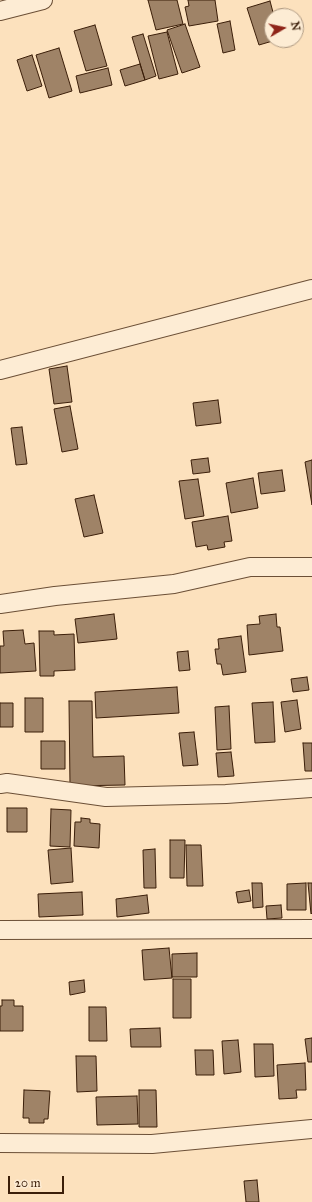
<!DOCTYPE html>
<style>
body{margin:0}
#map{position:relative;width:312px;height:1202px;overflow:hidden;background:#fce1bd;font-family:"IM FELL Great Primer",serif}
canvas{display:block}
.north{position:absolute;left:264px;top:8px;width:40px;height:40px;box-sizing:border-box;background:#fdecd4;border:1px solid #af9a83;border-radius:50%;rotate:81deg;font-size:11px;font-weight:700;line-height:16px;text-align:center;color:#3b1e09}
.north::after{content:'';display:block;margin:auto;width:14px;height:18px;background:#8f2418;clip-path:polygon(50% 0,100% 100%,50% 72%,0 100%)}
.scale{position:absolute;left:8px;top:1176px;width:56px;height:18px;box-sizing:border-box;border:2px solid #3b1e09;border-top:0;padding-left:5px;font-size:12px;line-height:14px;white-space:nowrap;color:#3b1e09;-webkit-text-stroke:3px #fdecd4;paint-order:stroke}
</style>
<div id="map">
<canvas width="312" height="1202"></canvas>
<div class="north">N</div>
<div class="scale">20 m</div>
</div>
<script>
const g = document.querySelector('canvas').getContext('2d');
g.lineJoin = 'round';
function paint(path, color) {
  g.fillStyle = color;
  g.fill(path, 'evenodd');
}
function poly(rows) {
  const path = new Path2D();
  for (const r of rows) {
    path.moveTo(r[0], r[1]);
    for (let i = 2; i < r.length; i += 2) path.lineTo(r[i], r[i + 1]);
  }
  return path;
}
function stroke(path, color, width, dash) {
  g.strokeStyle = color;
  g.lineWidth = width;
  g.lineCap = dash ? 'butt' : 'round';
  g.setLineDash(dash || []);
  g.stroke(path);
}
const building = poly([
 [148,0,177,0,183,24,156,30,148,0],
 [188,0,215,0,218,21,189,26,185,7,189,6,188,0],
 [270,1,274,16,272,16,272,40,276,40,259,45,247,8,270,1],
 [230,21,235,50,223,53,217,24,230,21],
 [185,24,200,67,182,73,167,30,185,24],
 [95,25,107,66,86,71,74,31,95,25],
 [167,32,178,74,159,79,148,36,167,32],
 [143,34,156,76,145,80,132,37,143,34],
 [59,48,72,91,49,98,36,55,59,48],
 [32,55,42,86,27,91,17,60,32,55],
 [140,64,145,80,125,86,120,70,140,64],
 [108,68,112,85,80,93,76,76,108,68],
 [67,366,72,402,54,404,49,369,67,366],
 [218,400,221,423,196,426,193,403,218,400],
 [70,406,78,449,62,452,54,409,70,406],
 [22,427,27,464,16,465,11,428,22,427],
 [208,458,210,472,193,474,191,460,208,458],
 [312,460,312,505,305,462,312,460],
 [282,470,285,491,261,494,258,473,282,470],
 [253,478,258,508,231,513,226,483,253,478],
 [198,479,204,516,185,519,179,481,198,479],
 [94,495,103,533,84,537,75,499,94,495],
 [228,516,232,541,224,542,225,547,208,550,207,545,196,547,192,522,228,516],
 [114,614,117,639,78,643,75,619,114,614],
 [276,614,277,627,280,627,283,651,249,655,247,625,260,624,259,616,276,614],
 [23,630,25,644,34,643,36,671,0,673,0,646,4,646,3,631,23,630],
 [39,631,54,631,54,635,74,634,75,670,54,671,54,676,40,676,39,631],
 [241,636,246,672,223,675,221,664,217,664,215,649,219,649,218,639,241,636],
 [188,651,190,670,179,671,177,652,188,651],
 [307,677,309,690,293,692,291,679,307,677],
 [177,687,179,713,96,718,95,692,177,687],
 [25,698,43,698,43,732,25,732,25,698],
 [297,700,301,729,285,732,281,702,297,700],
 [69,701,92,701,93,757,124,756,125,785,70,786,69,701],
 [273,702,275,742,255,743,252,703,273,702],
 [0,703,13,703,13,727,0,727,0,703],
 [229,706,231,749,217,750,215,707,229,706],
 [194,732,198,765,183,766,179,733,194,732],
 [41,741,65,741,65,769,41,769,41,741],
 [303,743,312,743,312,771,305,771,303,743],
 [231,752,234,776,218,777,216,753,231,752],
 [7,808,27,808,27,832,7,832,7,808],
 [51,809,71,810,70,847,50,846,51,809],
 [81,818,90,819,90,823,100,824,99,848,74,846,75,822,81,822,81,818],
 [170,840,185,840,184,878,170,878,170,840],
 [186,845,201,845,203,886,187,886,186,845],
 [71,848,73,882,51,884,48,850,71,848],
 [155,849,156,888,144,888,143,850,155,849],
 [252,883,262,883,263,907,253,908,252,883],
 [306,883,306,910,287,910,287,884,306,883],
 [308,883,312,883,312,913,311,914,308,883],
 [249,890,251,901,238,903,236,892,249,890],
 [82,892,83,915,39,917,38,894,82,892],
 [147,895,149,913,117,917,116,899,147,895],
 [281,905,282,918,267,919,266,906,281,905],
 [169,948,172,978,144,980,142,950,169,948],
 [197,953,197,977,172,977,172,954,197,953],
 [173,979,191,979,191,1018,173,1018,173,979],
 [84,980,85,992,70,995,69,982,84,980],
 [2,1000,14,1000,14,1006,23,1006,23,1031,0,1031,0,1006,2,1006,2,1000],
 [89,1007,106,1007,107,1041,89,1041,89,1007],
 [160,1028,161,1047,131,1047,130,1029,160,1028],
 [312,1038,312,1062,308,1062,305,1039,312,1038],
 [238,1040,241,1072,224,1074,222,1041,238,1040],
 [254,1044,273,1044,274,1076,255,1077,254,1044],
 [195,1050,213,1050,214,1075,196,1075,195,1050],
 [76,1056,96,1056,97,1091,77,1092,76,1056],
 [305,1063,306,1090,296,1090,297,1098,279,1099,277,1065,305,1063],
 [24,1090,50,1091,48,1119,44,1119,44,1123,29,1123,29,1118,23,1118,24,1090],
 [139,1090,156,1090,157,1127,139,1127,139,1090],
 [137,1096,138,1124,97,1125,96,1097,137,1096],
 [257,1180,259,1202,246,1202,244,1181,257,1180]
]);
paint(building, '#9f8367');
stroke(building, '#3b1e09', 1);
const minor = poly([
 [0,11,43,0],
 [0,370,312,289],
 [0,604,55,596,174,584,250,567,312,567],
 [0,784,7,783,106,797,226,794,312,788],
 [0,930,312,929],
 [0,1143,152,1144,312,1129]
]);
stroke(minor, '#6b4f36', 20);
stroke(minor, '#fdecd4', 18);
</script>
